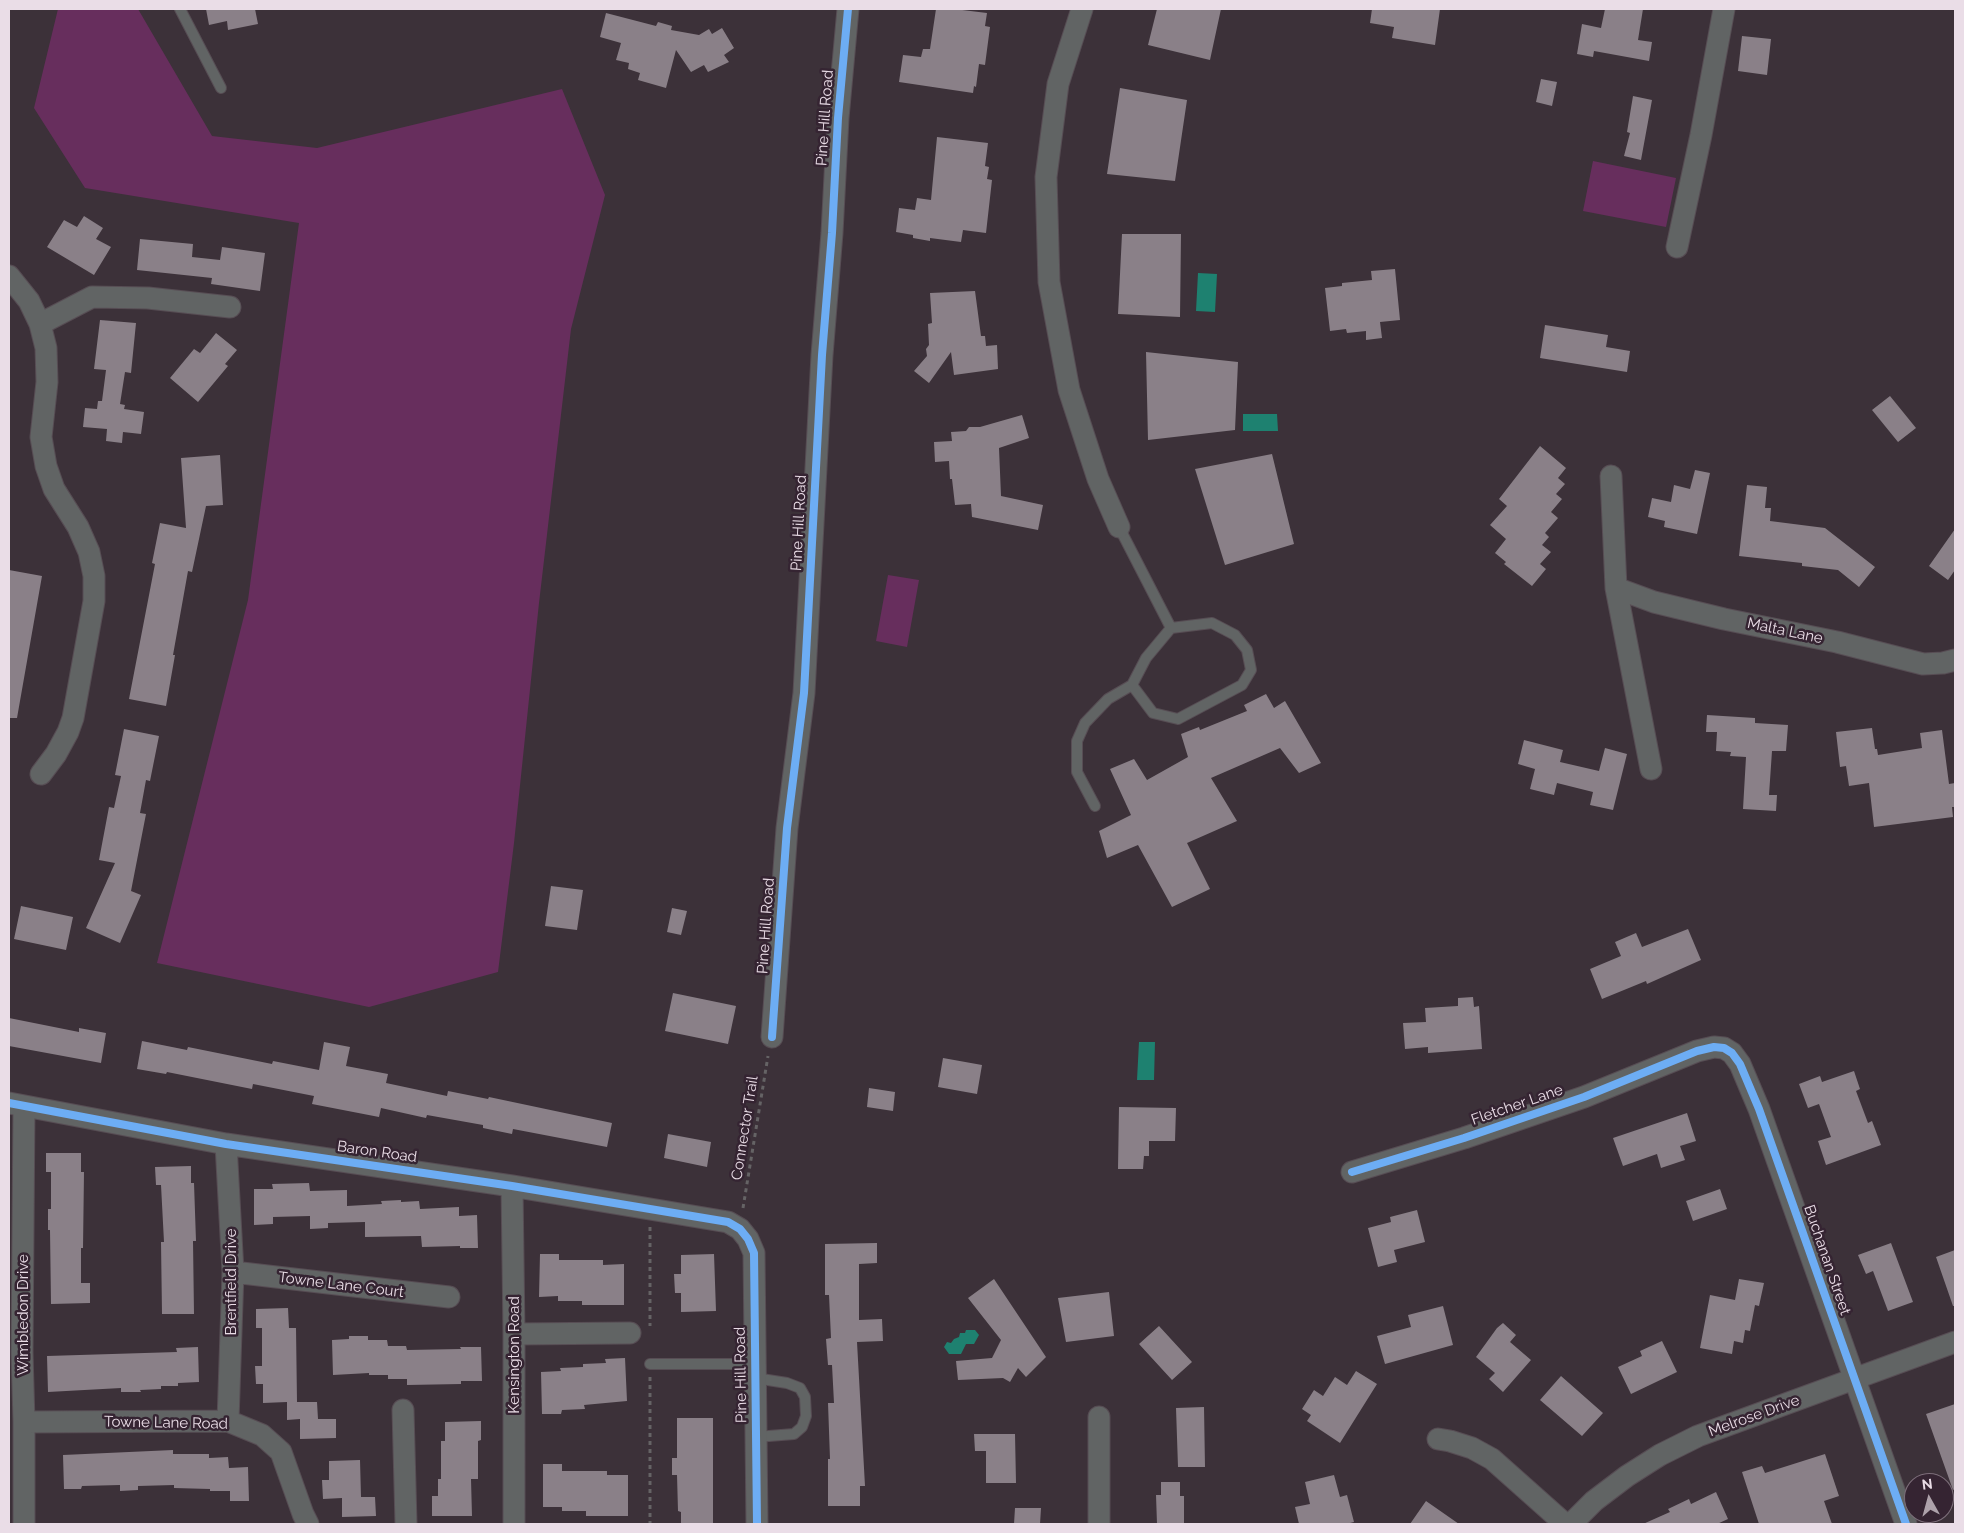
<!DOCTYPE html>
<style>
body{margin:0}
#map{position:relative;width:1964px;height:1533px;overflow:hidden;background:#3c3139;font-family:Raleway,sans-serif}
canvas{display:block}
.frame{position:absolute;inset:0;border:10px solid #eadde7;pointer-events:none}
.north{position:absolute;left:1904px;top:1473px;width:50px;height:50px;box-sizing:border-box;background:#352432;border:1px solid #7d6e7a;border-radius:50%;rotate:353deg;font-size:14px;font-weight:700;line-height:20px;text-align:center;color:#eadde7}
.north::after{content:'';display:block;margin:auto;width:18px;height:22px;background:#ada1aa;clip-path:polygon(50% 0,100% 100%,50% 72%,0 100%)}
</style>
<div id="map">
<canvas width="1964" height="1533"></canvas>
<div class="frame"></div>
<div class="north">N</div>
</div>
<script>
const g = document.querySelector('canvas').getContext('2d');
g.lineJoin = 'round';
function paint(path, color) {
  g.fillStyle = color;
  g.fill(path, 'evenodd');
}
function poly(rows) {
  const path = new Path2D();
  for (const r of rows) {
    path.moveTo(r[0], r[1]);
    for (let i = 2; i < r.length; i += 2) path.lineTo(r[i], r[i + 1]);
  }
  return path;
}
function stroke(path, color, width, dash) {
  g.strokeStyle = color;
  g.lineWidth = width;
  g.lineCap = dash ? 'butt' : 'round';
  g.setLineDash(dash || []);
  g.stroke(path);
}
function label(font, color, halo, rows, align = 'center') {
  g.font = font + ' Raleway,sans-serif';
  g.lineWidth = 5;
  g.setLineDash([]);
  g.textBaseline = 'middle';
  g.strokeStyle = halo;
  g.fillStyle = color;
  for (const [text, x, y, turn = 0] of rows) {
    g.save();
    g.translate(x, y);
    g.rotate((+turn || 0) * Math.PI / 180);
    g.textAlign = isNaN(turn) ? turn : align;
    if (halo) g.strokeText(text, 0, 0);
    g.fillText(text, 0, 0);
    g.restore();
  }
}
paint(poly([
 [58,9,138,9,212,136,317,148,562,89,605,195,571,329,539,603,514,843,498,972,369,1007,157,963,248,600,299,223,85,188,34,108],
 [1593,161,1676,178,1666,227,1583,211],
 [888,575,919,580,907,647,876,641]
]), '#672e5d');
paint(poly([
 [1198,273,1217,274,1215,312,1196,311],
 [1243,414,1277,414,1278,431,1243,431],
 [1139,1042,1155,1042,1154,1080,1137,1080],
 [966,1330,975,1330,979,1335,974,1344,966,1344,961,1354,949,1354,944,1347,947,1342,951,1343,954,1339,959,1337,960,1333,965,1333]
]), '#1e8170');
paint(poly([
 [206,9,255,9,258,24,228,30,227,21,209,25],
 [936,9,954,9,987,13,985,26,990,27,985,65,979,64,976,87,974,86,973,93,899,82,903,55,921,57,923,49,930,49],
 [1157,9,1221,9,1210,60,1148,45],
 [1372,9,1440,9,1435,45,1392,38,1394,27,1370,23],
 [1605,9,1643,9,1638,40,1652,42,1649,61,1594,51,1593,57,1577,54,1582,24,1601,28],
 [606,13,656,26,658,22,672,26,671,30,699,35,709,29,712,34,722,28,734,48,724,55,729,62,708,72,704,65,691,72,676,50,666,88,638,80,640,73,628,69,629,63,616,60,621,43,600,37],
 [1742,36,1771,39,1767,75,1738,71],
 [1541,79,1557,82,1552,106,1536,102],
 [1120,88,1187,100,1175,181,1107,174],
 [1633,96,1652,100,1641,160,1624,156,1630,133,1627,132],
 [937,137,988,143,985,166,989,167,987,179,992,180,986,233,963,230,961,242,930,238,930,241,913,238,913,235,896,232,899,208,915,210,917,198,931,200],
 [84,216,103,228,96,239,111,247,94,275,47,247,64,220,77,227],
 [1122,234,1181,234,1180,317,1118,314],
 [140,239,193,244,192,257,220,260,222,247,265,253,260,291,211,284,212,278,137,270],
 [1395,269,1400,320,1380,322,1382,338,1366,340,1366,331,1347,333,1346,329,1330,331,1325,288,1342,286,1342,283,1372,280,1371,271],
 [975,291,981,336,985,336,986,346,997,345,998,369,954,375,951,352,929,383,914,371,927,356,926,349,929,345,928,324,932,323,930,293],
 [100,320,136,323,131,373,125,372,120,404,125,405,124,409,144,412,141,434,123,432,122,443,106,441,107,429,83,427,85,408,97,409,98,401,102,401,106,370,94,369],
 [1545,325,1608,335,1606,347,1630,351,1627,372,1540,358],
 [216,333,237,350,225,364,228,366,198,402,170,378,194,349,200,353],
 [1146,352,1238,362,1235,430,1148,440],
 [1890,396,1916,428,1898,442,1872,410],
 [1022,415,1029,438,999,448,1001,496,1043,505,1038,530,972,517,971,504,955,505,952,479,950,479,949,461,935,462,934,442,952,441,951,432,966,431,969,427,980,427],
 [1540,446,1566,468,1558,478,1565,484,1556,494,1562,499,1551,512,1558,518,1545,533,1549,537,1542,545,1551,552,1540,564,1546,569,1532,586,1504,564,1506,562,1495,553,1506,539,1490,525,1507,506,1499,499],
 [1272,454,1294,544,1225,565,1195,469],
 [220,455,223,505,206,506,192,572,188,571,173,655,175,655,166,706,129,699,155,564,152,563,160,523,186,528,181,458],
 [1695,470,1710,473,1697,534,1664,527,1665,521,1648,517,1652,498,1671,502,1674,485,1690,489],
 [1747,485,1767,487,1765,508,1771,508,1770,521,1825,528,1875,567,1859,587,1838,570,1802,566,1802,563,1739,556],
 [1955,529,1955,570,1948,580,1929,566],
 [9,570,42,576,17,718,9,718],
 [1266,694,1274,708,1285,701,1321,763,1299,773,1280,748,1211,778,1237,821,1187,843,1210,889,1172,907,1138,845,1107,858,1099,831,1131,815,1110,769,1134,759,1147,780,1188,757,1181,734,1199,727,1200,730,1247,711,1244,705],
 [1707,715,1755,718,1755,723,1788,725,1786,751,1772,751,1769,795,1777,795,1776,811,1743,809,1746,757,1730,756,1731,752,1716,751,1717,732,1706,732],
 [1872,728,1875,749,1877,749,1878,755,1922,748,1920,733,1942,730,1949,784,1955,783,1955,807,1952,807,1953,817,1874,827,1869,783,1849,786,1846,766,1840,767,1836,732],
 [124,729,159,736,150,781,146,780,140,813,146,814,131,891,141,895,120,943,86,928,115,863,99,860,109,807,114,808,121,776,115,775],
 [1524,740,1563,750,1560,762,1599,771,1605,748,1627,754,1613,810,1590,805,1593,792,1557,783,1554,795,1530,789,1535,769,1518,764],
 [551,886,583,890,577,930,545,926],
 [21,906,73,917,66,950,14,939],
 [672,908,687,911,681,935,667,932],
 [1688,929,1701,960,1647,984,1646,981,1602,999,1590,969,1621,956,1615,942,1636,933,1642,947],
 [673,993,736,1006,728,1044,665,1031],
 [1473,997,1474,1007,1479,1006,1482,1049,1428,1053,1428,1047,1405,1049,1403,1023,1426,1022,1425,1008,1458,1006,1458,998],
 [9,1018,79,1032,79,1028,106,1033,101,1063,9,1046],
 [142,1041,187,1050,188,1047,272,1064,273,1061,319,1070,324,1042,350,1047,346,1066,388,1074,386,1083,447,1096,448,1091,488,1099,489,1097,612,1123,607,1147,513,1129,512,1134,483,1128,483,1125,427,1115,426,1118,381,1108,379,1117,312,1104,314,1096,253,1084,252,1089,167,1072,166,1074,137,1069],
 [943,1058,982,1065,977,1094,938,1087],
 [1854,1071,1860,1089,1856,1091,1868,1123,1872,1121,1881,1145,1826,1165,1818,1141,1831,1137,1819,1104,1808,1108,1799,1084,1820,1076,1822,1082],
 [869,1088,895,1092,893,1111,867,1107],
 [1119,1107,1176,1108,1175,1141,1149,1141,1149,1156,1144,1156,1143,1169,1118,1169],
 [1687,1113,1696,1141,1680,1146,1685,1160,1661,1168,1657,1154,1623,1166,1613,1138],
 [668,1134,711,1142,707,1167,664,1158],
 [46,1153,81,1153,81,1172,84,1172,83,1248,81,1248,81,1283,90,1283,90,1303,51,1304,50,1230,48,1230,48,1209,51,1209,51,1172,46,1172],
 [191,1166,191,1183,194,1183,196,1241,193,1241,194,1314,162,1314,161,1242,164,1242,161,1185,156,1185,155,1167],
 [309,1183,310,1191,347,1190,347,1206,382,1204,381,1201,401,1200,401,1202,419,1201,420,1209,459,1207,459,1216,477,1215,478,1248,460,1248,460,1246,422,1247,421,1236,365,1237,365,1222,328,1223,328,1228,310,1229,310,1216,273,1217,273,1224,254,1225,254,1189,273,1189,272,1184],
 [1720,1189,1727,1209,1693,1221,1686,1201],
 [1417,1210,1425,1242,1394,1250,1397,1262,1378,1267,1368,1228,1391,1222,1390,1217],
 [877,1243,877,1263,859,1264,859,1320,882,1319,883,1341,857,1342,865,1486,860,1486,860,1506,828,1506,828,1459,830,1459,828,1403,834,1403,832,1365,828,1365,826,1339,831,1338,829,1295,825,1295,825,1244],
 [1891,1243,1913,1302,1888,1311,1873,1271,1866,1274,1858,1255],
 [1955,1250,1955,1306,1953,1306,1936,1257],
 [540,1254,559,1254,559,1260,603,1260,603,1265,624,1264,624,1305,582,1305,582,1301,558,1301,558,1296,539,1297],
 [714,1254,716,1311,681,1312,681,1293,675,1293,674,1274,681,1274,681,1255],
 [994,1279,1046,1357,1026,1377,1018,1368,1010,1382,1003,1378,958,1380,956,1361,992,1358,1001,1340,968,1298],
 [1739,1279,1764,1283,1759,1306,1755,1305,1750,1331,1745,1330,1743,1343,1734,1341,1732,1354,1700,1348,1710,1295,1735,1300],
 [1109,1292,1114,1336,1066,1342,1058,1298],
 [1443,1306,1453,1345,1385,1364,1377,1336,1411,1327,1408,1315],
 [288,1308,289,1328,296,1328,297,1402,317,1402,318,1419,336,1419,336,1438,300,1439,300,1419,287,1420,287,1402,263,1403,263,1384,256,1384,255,1366,262,1366,262,1328,256,1328,256,1309],
 [1503,1323,1516,1335,1510,1342,1531,1360,1503,1392,1489,1379,1495,1373,1476,1357,1497,1328],
 [1159,1326,1192,1362,1172,1380,1139,1344],
 [349,1336,368,1336,368,1340,387,1340,388,1346,406,1346,407,1350,461,1349,460,1347,481,1347,482,1381,461,1381,461,1384,407,1385,407,1379,388,1379,388,1375,369,1375,369,1373,333,1375,332,1340,349,1339],
 [1662,1341,1677,1372,1631,1394,1618,1367,1642,1356,1640,1351],
 [198,1347,199,1382,178,1383,178,1386,161,1386,161,1389,140,1390,141,1392,121,1392,121,1388,48,1392,47,1356,177,1352,176,1348],
 [625,1358,627,1401,584,1405,585,1409,562,1410,561,1414,542,1414,541,1372,561,1371,560,1368,583,1367,583,1364,606,1363,605,1359],
 [1356,1371,1377,1384,1340,1443,1307,1421,1311,1415,1302,1409,1314,1390,1323,1396,1335,1377,1347,1385],
 [1561,1376,1603,1413,1582,1436,1540,1400],
 [1955,1404,1955,1489,1953,1490,1926,1414],
 [1204,1407,1205,1467,1178,1467,1176,1408],
 [677,1418,713,1418,713,1524,681,1524,681,1512,678,1511,677,1475,672,1475,672,1458,677,1458],
 [481,1421,481,1440,478,1441,478,1479,471,1479,472,1516,432,1516,432,1496,438,1496,438,1479,441,1479,441,1441,445,1441,445,1422],
 [974,1434,1015,1434,1016,1483,986,1483,986,1451,975,1451],
 [173,1450,173,1454,209,1454,209,1458,228,1457,229,1468,248,1467,249,1501,230,1501,230,1491,210,1491,210,1489,174,1488,174,1485,138,1486,138,1490,120,1491,120,1485,82,1486,81,1489,64,1489,63,1455],
 [1825,1454,1839,1496,1824,1501,1832,1524,1759,1524,1742,1472,1762,1466,1765,1473],
 [360,1460,361,1497,375,1497,376,1516,342,1517,342,1498,323,1499,322,1480,329,1480,329,1461],
 [543,1464,562,1464,562,1471,607,1471,607,1475,628,1475,628,1516,586,1516,586,1511,562,1511,562,1507,543,1507],
 [1334,1475,1340,1497,1347,1495,1354,1522,1346,1524,1299,1524,1295,1507,1310,1504,1305,1482],
 [1161,1482,1180,1482,1180,1496,1184,1496,1184,1524,1157,1524,1156,1495,1161,1495],
 [1716,1492,1728,1519,1717,1524,1643,1524,1670,1512,1668,1509,1689,1499,1691,1504],
 [1426,1501,1459,1524,1410,1524],
 [1015,1508,1041,1508,1040,1524,1014,1524]
]), '#8a8088');
const service = poly([
 [180,9,221,88],
 [1119,527,1171,628,1212,623,1235,635,1247,650,1251,670,1242,685,1178,719,1153,713,1132,685,1146,658,1171,628],
 [1095,806,1077,772,1077,741,1085,723,1108,699,1132,685],
 [650,1364,755,1364],
 [755,1378,787,1383,800,1388,805,1397,806,1416,802,1427,794,1434,756,1437]
]);
const minor = poly([
 [1082,9,1058,84,1046,177,1049,282,1069,390,1098,479,1119,527],
 [1677,247,1701,135,1724,9],
 [9,276,29,301,40,324,46,348,47,382,41,437,46,466,54,489,78,527,89,552,94,576,94,601,73,718,68,732,56,754,41,774],
 [40,324,92,297,148,298,230,307],
 [1611,476,1616,588,1651,769],
 [1616,588,1654,602,1724,619,1837,642,1923,664,1943,663,1955,660],
 [772,1037,787,828,804,693,822,355,832,233,838,118,848,9],
 [9,1103,226,1144,512,1186,728,1222,740,1229,748,1239,754,1253,757,1524],
 [24,1106,22,1352,24,1422,24,1524],
 [226,1144,233,1272,228,1421],
 [1352,1172,1464,1138,1584,1097,1697,1051,1714,1047,1724,1048,1732,1053,1740,1064,1759,1109,1906,1524],
 [512,1186,514,1334,514,1524],
 [233,1272,449,1297],
 [514,1334,630,1333],
 [403,1410,406,1524],
 [1099,1417,1099,1524],
 [24,1422,228,1421,262,1435,281,1452,303,1514,308,1524],
 [1438,1439,1450,1441,1472,1448,1492,1459,1565,1524],
 [1571,1524,1594,1501,1627,1476,1660,1455,1698,1436,1955,1342]
]);
stroke(service, '#574d54', 12);
stroke(minor, '#574d54', 23);
stroke(poly([
 [743,1208,768,1056],
 [650,1227,650,1326],
 [650,1377,650,1524]
]), '#656365', 3, [4, 4]);
stroke(service, '#616464', 10);
stroke(minor, '#616464', 21);
stroke(poly([
 [772,1037,787,828,804,693,822,355,832,233,838,118,848,9],
 [9,1103,226,1144,512,1186,728,1222,740,1229,748,1239,754,1253,757,1524],
 [1352,1172,1464,1138,1584,1097,1697,1051,1714,1047,1724,1048,1732,1053,1740,1064,1759,1109,1906,1524]
]), '#6dadf4', 8);
label('15px', '#eadde7', '#352432', [
 ["Pine Hill Road",825,118,-86],
 ["Pine Hill Road",799,523,-87],
 ["Malta Lane",1785,631,12],
 ["Pine Hill Road",766,926,-86],
 ["Fletcher Lane",1517,1105,-19],
 ["Connector Trail",745,1128,-81],
 ["Baron Road",377,1152,8],
 ["Buchanan Street",1827,1260,71],
 ["Brentfield Drive",231,1282,-90],
 ["Towne Lane Court",341,1285,7],
 ["Wimbledon Drive",23,1315,-90],
 ["Kensington Road",514,1355,-90],
 ["Pine Hill Road",741,1375,-91],
 ["Melrose Drive",1754,1416,-20],
 ["Towne Lane Road",166,1423,1]
]);
</script>
